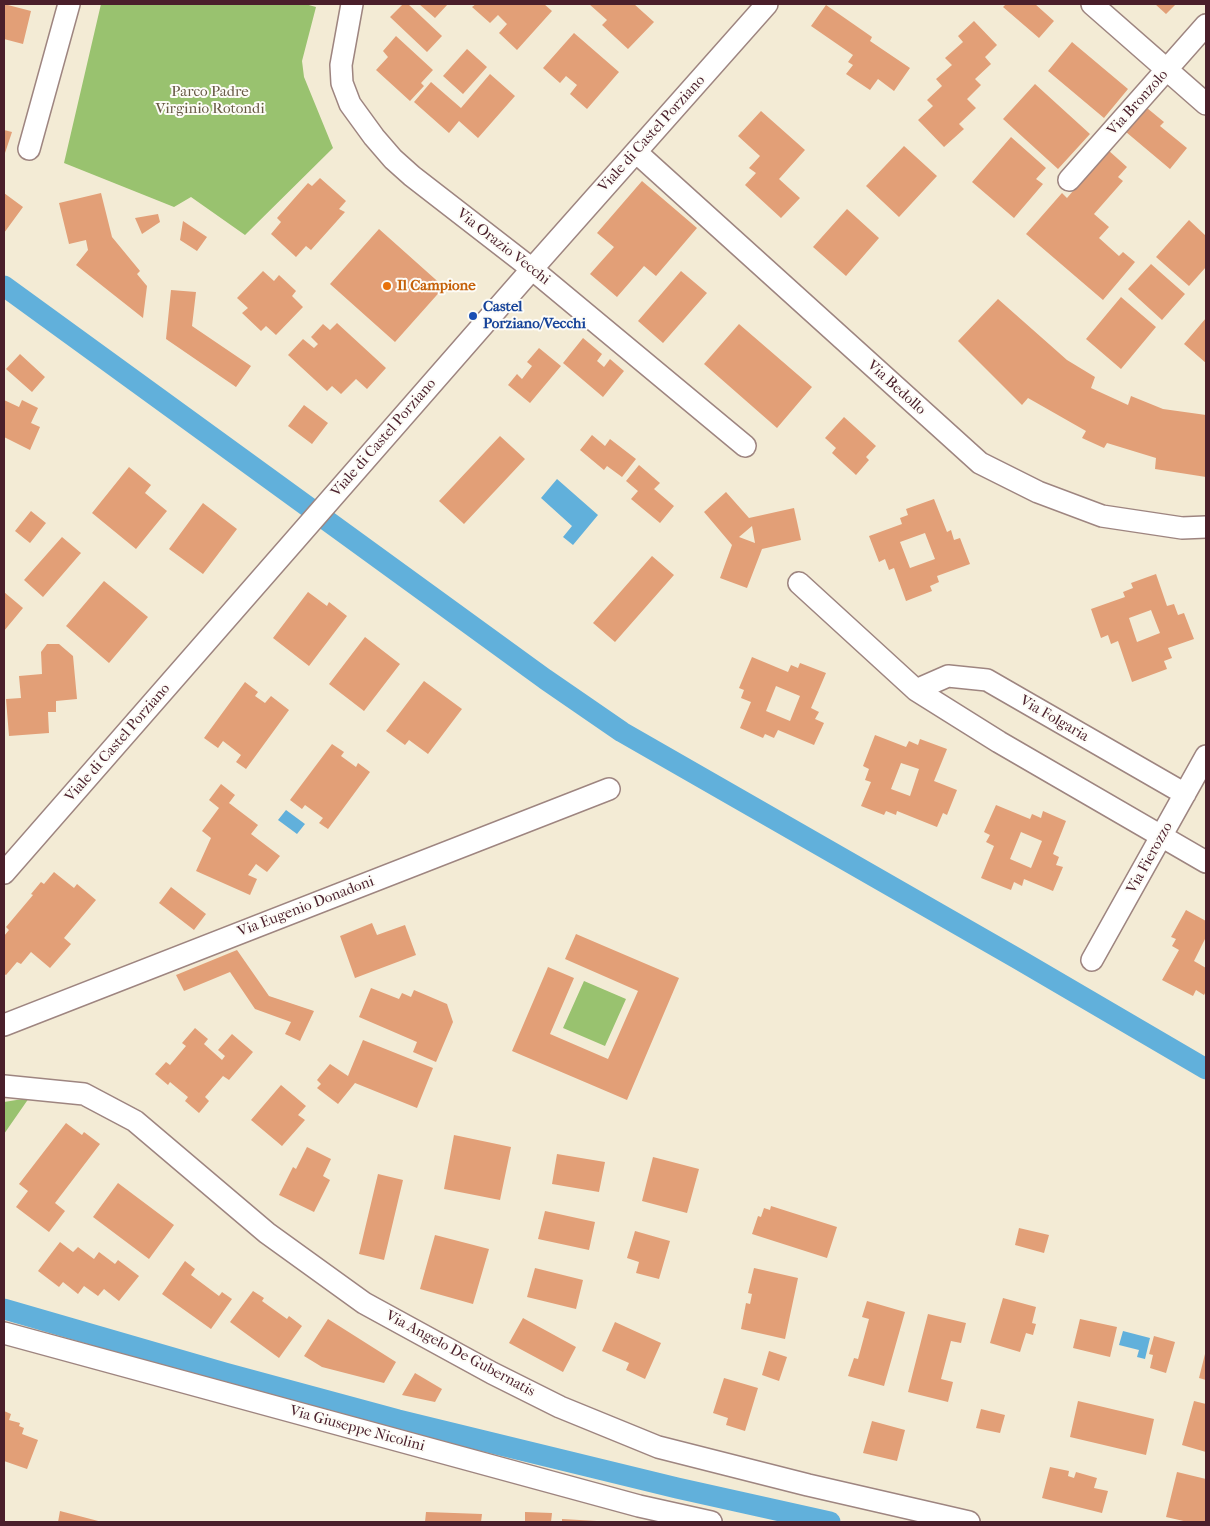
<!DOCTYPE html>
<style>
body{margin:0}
#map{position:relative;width:1210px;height:1526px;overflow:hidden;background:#f3ebd5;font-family:"IM FELL French Canon",serif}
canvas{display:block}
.frame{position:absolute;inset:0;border:5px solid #4a1f2b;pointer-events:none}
</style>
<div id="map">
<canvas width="1210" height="1526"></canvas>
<div class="frame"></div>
</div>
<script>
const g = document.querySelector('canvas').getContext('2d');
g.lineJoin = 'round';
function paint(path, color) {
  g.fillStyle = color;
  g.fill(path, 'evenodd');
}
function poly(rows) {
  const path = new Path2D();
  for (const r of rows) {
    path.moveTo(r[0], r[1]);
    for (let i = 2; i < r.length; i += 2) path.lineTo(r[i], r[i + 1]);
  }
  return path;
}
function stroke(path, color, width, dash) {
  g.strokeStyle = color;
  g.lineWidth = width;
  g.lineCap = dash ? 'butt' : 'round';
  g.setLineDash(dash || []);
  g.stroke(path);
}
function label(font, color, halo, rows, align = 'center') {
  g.font = font + ' "IM FELL French Canon",serif';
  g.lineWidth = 4;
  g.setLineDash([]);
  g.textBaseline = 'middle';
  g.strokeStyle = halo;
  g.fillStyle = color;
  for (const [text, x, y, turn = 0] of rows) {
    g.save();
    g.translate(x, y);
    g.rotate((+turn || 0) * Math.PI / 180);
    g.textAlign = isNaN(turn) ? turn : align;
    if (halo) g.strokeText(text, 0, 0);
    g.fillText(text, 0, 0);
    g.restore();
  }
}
paint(poly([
 [101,4,305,4,316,7,302,61,304,77,333,148,245,235,191,197,174,207,64,163],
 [584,981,626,999,605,1046,563,1028],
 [29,1098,4,1134,4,1102]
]), '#99c26f');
paint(poly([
 [557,479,598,515,573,545,563,537,572,526,541,498],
 [286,810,305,824,297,834,278,820],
 [1123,1331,1150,1338,1145,1359,1137,1357,1139,1350,1119,1345]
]), '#61b0db');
stroke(poly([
 [4,286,545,679,622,732,1018,959,1206,1069],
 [4,1309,225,1373,398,1420,677,1488,830,1522]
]), '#61b0db', 21);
paint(poly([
 [4,4,31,11,23,44,4,39],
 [403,4,408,4,442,36,427,52,390,17],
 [419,4,448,4,435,18],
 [476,4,544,4,552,11,517,50,499,33,507,24,498,15,490,23,472,7],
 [589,4,634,4,654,22,628,49,602,25,607,20],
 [1006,4,1035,4,1054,21,1039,38,1003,7],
 [1155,4,1176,4,1166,14],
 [826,5,872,37,870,41,910,68,894,91,878,79,870,90,846,74,853,65,848,62,853,55,811,26],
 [974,21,997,45,985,57,991,64,975,79,981,85,967,99,976,108,959,124,964,129,944,147,918,120,933,106,927,100,942,86,936,79,952,65,945,58,963,42,958,36],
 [574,33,619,72,587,109,570,94,577,85,566,76,560,83,543,68],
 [396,36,433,70,421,83,424,86,410,101,376,70,388,57,383,51],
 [1072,42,1128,89,1104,118,1048,71],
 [467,49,487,67,463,94,443,76],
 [490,74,515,96,478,138,459,121,449,133,414,102,431,82,461,108],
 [1035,84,1090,134,1058,169,1003,119],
 [1147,108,1164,122,1160,126,1187,148,1170,169,1126,132],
 [761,111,805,150,779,179,800,198,781,218,745,185,756,173,749,168,760,156,738,136],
 [4,130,12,132,4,156],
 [1011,137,1046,168,1036,179,1043,184,1014,218,972,182],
 [904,146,937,176,899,217,866,186],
 [1108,150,1127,167,1118,177,1123,181,1094,214,1109,227,1099,238,1119,256,1123,252,1135,262,1103,300,1026,234,1062,193,1067,198],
 [320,178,346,201,339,209,345,212,311,250,306,246,296,257,271,234,281,222,277,218,308,183,312,186],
 [642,181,697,228,656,276,644,266,617,297,590,274,614,247,597,233],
 [4,193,23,207,4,233],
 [101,193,112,237,140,271,137,274,147,286,143,318,76,265,88,250,86,240,69,244,59,203],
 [847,209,879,238,846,276,813,247],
 [158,214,160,222,142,234,135,218],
 [1189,220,1206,236,1206,267,1189,286,1156,257],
 [183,221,207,237,197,251,180,240],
 [379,229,444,287,395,342,330,284],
 [1151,264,1185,294,1162,320,1128,289],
 [263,271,274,281,279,275,296,291,292,296,303,307,276,335,266,326,261,331,242,313,248,308,237,298],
 [681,271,707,293,663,343,638,321],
 [171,290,196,292,192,326,251,366,236,387,166,339],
 [1121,297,1156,327,1121,369,1086,339],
 [998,299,1067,360,1095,377,1091,388,1128,405,1131,396,1163,409,1206,415,1206,477,1155,469,1156,458,1107,443,1104,448,1082,438,1086,431,1028,398,1022,405,958,341],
 [1206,318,1206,363,1184,344],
 [337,323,386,368,367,389,356,379,341,394,332,386,327,391,288,355,303,339,314,348,318,344,311,337,323,324,330,330],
 [739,324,812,387,777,428,704,364],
 [583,338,602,354,597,361,604,367,610,359,624,371,603,397,563,363],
 [539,348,561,366,530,403,508,385,517,374,522,379,532,366,527,362],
 [20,354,45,377,32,392,6,369],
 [4,400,19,407,22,400,38,408,31,423,40,427,30,450,4,437],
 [304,405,328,423,312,444,288,426],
 [844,417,876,446,866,457,869,460,856,475,832,453,836,448,825,438],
 [592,435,605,446,610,439,636,459,622,477,607,466,604,470,580,450],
 [500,436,525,459,464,524,439,501],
 [639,465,660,483,654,489,674,506,660,523,631,499,638,491,626,481],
 [129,467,151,485,145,493,167,511,136,549,92,513],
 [726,492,749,518,794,508,801,540,762,549,747,588,720,578,732,545,704,512],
 [752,526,755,543,739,537],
 [934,499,947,532,951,530,954,540,960,538,970,564,937,576,939,582,930,586,932,591,906,601,894,568,889,570,885,559,879,562,869,536,902,524,900,518,908,515,906,509],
 [925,533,935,559,910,568,900,542],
 [203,503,237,529,203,574,169,549],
 [31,511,46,523,30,543,15,531],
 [62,537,81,553,43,597,24,580],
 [652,556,674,575,615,642,593,623],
 [1156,574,1167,606,1174,604,1178,615,1184,613,1194,639,1168,648,1172,658,1164,661,1167,669,1132,682,1118,641,1111,644,1108,635,1101,638,1091,609,1125,597,1123,592,1133,588,1131,583],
 [1151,610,1160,633,1137,642,1129,618],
 [104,581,148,617,109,663,66,626],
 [4,592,23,608,4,631],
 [308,592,327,606,329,602,347,616,309,666,273,638],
 [365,637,400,664,364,711,329,684],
 [47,644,59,644,73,656,77,699,56,701,56,712,48,712,49,733,9,736,6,699,21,698,19,676,42,674,41,652],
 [752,657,788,672,791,665,798,668,800,663,826,673,811,708,819,712,815,719,824,723,814,745,778,730,774,738,765,734,763,738,740,728,751,702,741,698,744,690,739,688],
 [776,686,800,696,790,721,766,711],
 [424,681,462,709,428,754,409,740,405,745,386,731],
 [245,682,258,692,255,696,265,703,271,696,289,710,246,769,236,762,241,755,223,741,218,748,204,738],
 [875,735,906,747,909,741,918,745,920,739,947,749,934,781,957,790,947,815,943,813,937,827,897,811,896,815,886,811,884,815,861,806,871,782,865,780,869,769,863,766],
 [901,763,919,769,910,796,891,789],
 [332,744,344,752,341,756,356,767,358,763,370,772,328,829,319,823,323,818,305,805,302,809,290,800],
 [221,784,235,795,229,803,258,825,251,834,280,856,267,872,256,864,248,875,257,879,250,895,196,871,211,838,202,831,219,808,209,800],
 [996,805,1030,819,1032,814,1041,818,1043,811,1066,821,1053,854,1059,857,1056,865,1063,867,1053,891,1024,879,1022,886,1014,882,1011,890,981,878,994,846,986,842,990,835,984,832],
 [1021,832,1042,841,1031,868,1010,859],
 [54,872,74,888,77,884,96,900,64,938,71,944,50,968,31,952,21,964,17,962,6,975,4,974,4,936,9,930,6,927,33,895,31,894,41,882,44,884],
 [171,887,206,914,194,930,159,903],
 [1186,910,1206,921,1206,937,1194,961,1206,968,1206,991,1204,995,1196,990,1193,996,1162,980,1179,950,1172,946,1176,939,1171,937],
 [372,923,377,935,405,925,416,955,355,978,340,936],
 [576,934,679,978,627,1100,512,1051,548,967,574,978,550,1034,608,1059,638,991,565,959],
 [237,950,269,996,314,1011,300,1041,285,1034,291,1022,255,1009,230,972,184,991,176,975],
 [371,988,399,999,402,993,411,997,414,990,447,1004,453,1022,436,1062,413,1052,417,1042,359,1017],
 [195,1028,208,1039,204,1044,222,1060,225,1056,218,1050,232,1034,253,1052,229,1080,223,1076,205,1097,209,1101,199,1113,185,1101,188,1097,170,1082,168,1085,155,1074,166,1062,170,1065,186,1046,182,1043],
 [363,1040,433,1068,417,1108,355,1083,338,1104,317,1088,321,1084,317,1080,330,1064,348,1076],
 [281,1085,306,1106,298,1115,305,1120,282,1146,251,1120],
 [66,1123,82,1135,84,1132,100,1144,55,1203,65,1211,49,1232,16,1207,28,1191,19,1184],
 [454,1135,511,1147,500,1200,444,1189],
 [307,1147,331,1159,323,1176,330,1180,314,1212,279,1195,293,1167,296,1169],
 [557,1154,605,1162,599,1192,552,1184],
 [653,1157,699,1169,687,1213,642,1201],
 [378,1174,403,1180,384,1260,359,1254],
 [118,1183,174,1225,149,1259,93,1217],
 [771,1206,837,1227,827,1258,752,1234,758,1216,761,1217,764,1208,770,1210],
 [545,1211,595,1222,589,1250,538,1239],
 [1019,1228,1049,1235,1044,1253,1015,1245],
 [635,1231,670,1241,659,1279,636,1273,639,1262,627,1258],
 [435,1235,489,1249,473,1304,420,1289],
 [60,1242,73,1252,78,1247,94,1259,99,1252,115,1264,118,1260,139,1276,119,1301,104,1289,98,1296,84,1286,78,1294,63,1282,59,1287,38,1271],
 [185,1261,195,1269,191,1275,219,1296,222,1292,232,1299,211,1329,162,1294],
 [535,1268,583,1280,576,1309,527,1297],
 [754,1268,798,1278,785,1339,741,1329,746,1303,750,1304,752,1294,748,1293],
 [253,1291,264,1298,262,1301,287,1319,289,1316,302,1326,279,1358,230,1322],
 [1003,1298,1036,1307,1032,1323,1036,1324,1033,1335,1026,1333,1020,1352,990,1343],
 [867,1301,905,1312,884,1386,848,1376,854,1358,858,1359,869,1319,862,1317],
 [928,1314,966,1323,961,1343,951,1341,941,1379,953,1382,948,1402,908,1392],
 [523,1318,576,1347,563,1372,509,1343],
 [328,1319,396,1362,384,1383,322,1367,304,1356],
 [1080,1319,1117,1327,1110,1357,1073,1348],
 [615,1322,661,1343,645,1379,626,1370,629,1363,602,1351],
 [1154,1336,1175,1342,1166,1373,1150,1368,1153,1355,1149,1354],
 [1206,1350,1206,1380,1199,1378],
 [769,1351,787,1357,779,1381,762,1375],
 [415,1373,442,1389,435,1402,402,1395],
 [724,1378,758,1388,745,1431,726,1425,728,1418,713,1413],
 [1078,1401,1154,1419,1146,1455,1070,1437],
 [1194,1401,1206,1404,1206,1452,1182,1445],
 [981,1409,1005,1415,1000,1433,976,1428],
 [4,1411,11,1414,9,1420,20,1423,19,1426,24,1428,22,1434,38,1440,27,1469,4,1461],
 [872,1421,905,1430,897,1461,863,1453],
 [1050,1467,1069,1471,1068,1476,1074,1478,1076,1472,1097,1478,1094,1488,1108,1491,1102,1513,1042,1498],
 [1177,1472,1206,1479,1206,1522,1188,1522,1166,1517],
 [60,1511,102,1522,58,1522],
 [426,1512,482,1514,481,1522,425,1522],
 [525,1512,552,1513,551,1522,525,1522],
 [562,1519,597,1521,597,1522,562,1522]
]), '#e29f77');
const minor = poly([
 [352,4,341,65,342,83,350,104,374,137,393,159,412,176,532,269,745,446],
 [1092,4,1206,104],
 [29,149,69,4],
 [636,152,980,463,1038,492,1102,516,1182,528,1206,527],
 [1069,180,1206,25],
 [799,583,916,690,999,742,1206,862],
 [916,690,948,676,987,680,1185,794],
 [4,873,532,269,767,4],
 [1092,960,1206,756],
 [4,1025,609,789],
 [4,1086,84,1094,135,1121,267,1233,364,1303,492,1373,560,1407,658,1447,808,1485,969,1522],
 [4,1333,639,1506,711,1522]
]);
stroke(minor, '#9e8580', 24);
stroke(minor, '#fff', 21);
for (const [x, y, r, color] of [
 [387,286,5,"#e8710a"],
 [473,316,5,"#1a4fb4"]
]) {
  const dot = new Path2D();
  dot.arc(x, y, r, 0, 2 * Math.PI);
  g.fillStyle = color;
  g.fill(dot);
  stroke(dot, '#fdfcf7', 2);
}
label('15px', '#665843', '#fdfcf7', [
 ["Parco Padre",210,92],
 ["Virginio Rotondi",210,109]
]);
label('15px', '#4a1f2b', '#fdfcf7', [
 ["Via Bronzolo",1138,103,-48],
 ["Viale di Castel Porziano",652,134,-48],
 ["Via Orazio Vecchi",503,247,38],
 ["Via Bedollo",896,388,42],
 ["Viale di Castel Porziano",384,438,-49],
 ["Via Folgaria",1054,719,30],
 ["Viale di Castel Porziano",118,743,-49],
 ["Via Fierozzo",1150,858,-61],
 ["Via Eugenio Donadoni",306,907,-21],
 ["Via Angelo De Gubernatis",460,1354,28],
 ["Via Giuseppe Nicolini",357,1429,15]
]);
label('bold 15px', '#c56008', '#fdfcf7', [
 ["Il Campione",397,286]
], 'left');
label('bold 15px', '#164399', '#fdfcf7', [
 ["Castel",483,307],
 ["Porziano/Vecchi",483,324]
], 'left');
</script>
